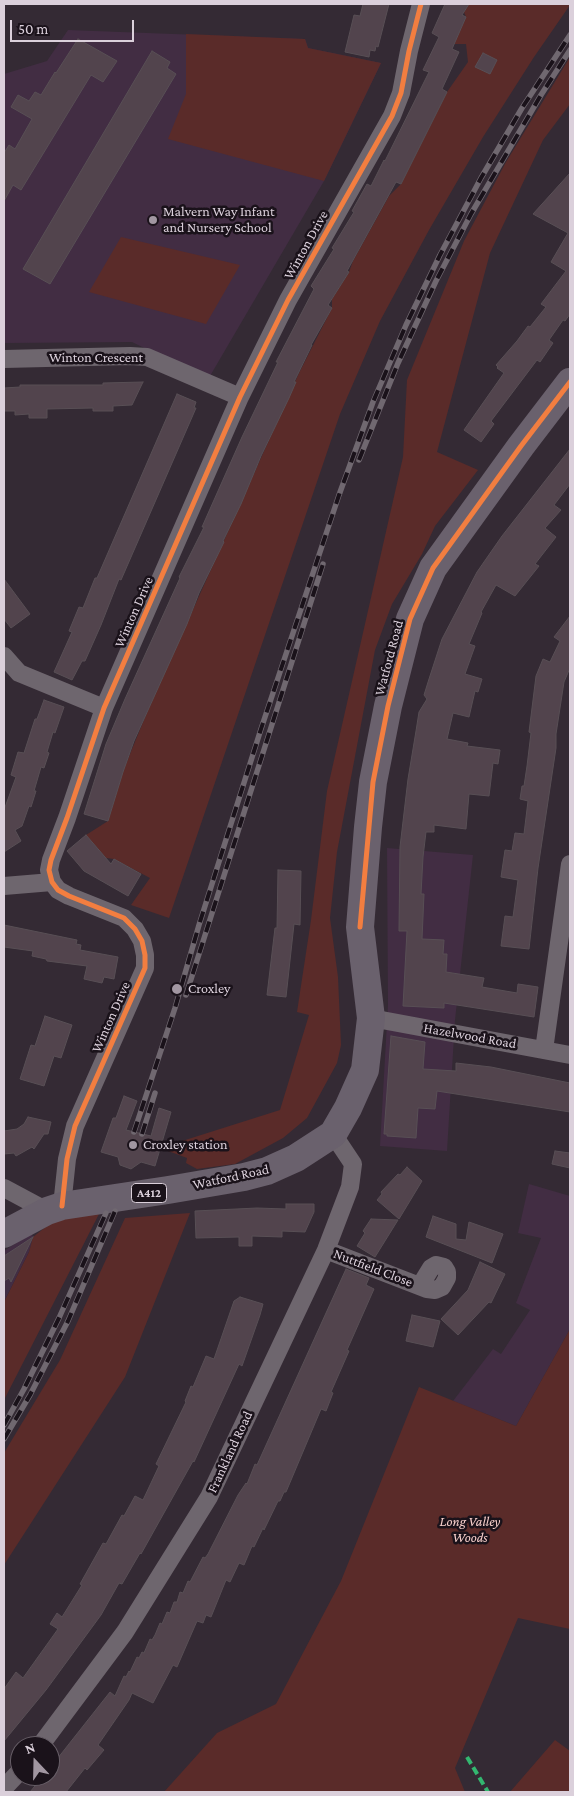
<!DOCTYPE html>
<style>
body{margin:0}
#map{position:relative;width:574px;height:1796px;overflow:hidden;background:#342a34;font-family:"Crimson Pro",serif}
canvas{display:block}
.frame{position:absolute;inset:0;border:5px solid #dbd0db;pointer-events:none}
.north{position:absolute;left:10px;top:1736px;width:50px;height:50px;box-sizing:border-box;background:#1a121a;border:1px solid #675e67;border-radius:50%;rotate:339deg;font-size:14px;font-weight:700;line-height:20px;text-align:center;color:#dbd0db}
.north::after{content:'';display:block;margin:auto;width:18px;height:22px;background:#a196a1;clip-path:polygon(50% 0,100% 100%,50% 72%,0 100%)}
.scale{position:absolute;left:10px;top:20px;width:124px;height:22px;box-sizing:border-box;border:2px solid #dbd0db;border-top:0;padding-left:6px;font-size:15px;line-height:18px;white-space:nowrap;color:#dbd0db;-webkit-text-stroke:4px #1a121a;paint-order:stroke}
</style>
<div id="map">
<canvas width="574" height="1796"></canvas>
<div class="frame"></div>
<div class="north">N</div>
<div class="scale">50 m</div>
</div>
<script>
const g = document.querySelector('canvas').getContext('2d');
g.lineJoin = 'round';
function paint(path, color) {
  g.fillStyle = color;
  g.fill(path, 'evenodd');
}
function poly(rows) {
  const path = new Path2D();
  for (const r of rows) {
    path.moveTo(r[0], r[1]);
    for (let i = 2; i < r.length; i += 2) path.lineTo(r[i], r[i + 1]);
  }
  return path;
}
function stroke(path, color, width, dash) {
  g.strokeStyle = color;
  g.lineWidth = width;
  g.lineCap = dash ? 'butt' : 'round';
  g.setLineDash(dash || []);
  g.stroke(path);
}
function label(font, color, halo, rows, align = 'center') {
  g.font = font + ' "Crimson Pro",serif';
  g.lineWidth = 5;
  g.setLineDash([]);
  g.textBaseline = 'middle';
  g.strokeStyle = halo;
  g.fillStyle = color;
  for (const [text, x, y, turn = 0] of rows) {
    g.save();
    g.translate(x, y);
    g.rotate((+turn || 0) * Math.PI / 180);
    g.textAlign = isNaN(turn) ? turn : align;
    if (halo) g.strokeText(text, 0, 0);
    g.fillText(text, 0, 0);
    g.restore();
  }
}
paint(poly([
 [68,30,305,39,308,48,381,63,324,181,210,376,202,376,132,342,4,343,4,74,47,61],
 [387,848,473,855,455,1020,447,1151,380,1146,388,1005],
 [529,1184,570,1196,570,1329,516,1426,453,1401,493,1349,501,1354,530,1310,516,1303,541,1238,518,1233],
 [31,1233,33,1237,29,1252,4,1302,4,1251]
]), '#422d43');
paint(poly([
 [469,4,570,4,570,5,534,57,483,137,429,230,380,321,340,414,169,918,131,905,150,878,114,859,106,858,86,835,108,821,123,771,148,710,299,373,332,308,332,299,349,272,353,261,389,196,401,184,447,92,468,62,466,44,454,44,466,17,464,12],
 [186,34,305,39,308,48,381,63,324,181,168,139,186,94],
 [570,57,570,104,543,140,490,253,437,452,478,470,435,526,422,554,392,604,375,650,337,852,330,918,338,977,341,1045,337,1063,307,1118,283,1138,235,1164,197,1169,186,1163,187,1158,160,1148,280,1110,309,1015,297,1012,311,920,327,791,403,457,407,380,464,241,506,162],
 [121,237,240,265,206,324,89,292],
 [190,1213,125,1377,4,1565,4,1453,60,1360,125,1218],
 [73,1214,99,1214,4,1400,4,1302,29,1252,33,1237,52,1222],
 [570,1329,570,1629,518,1618,455,1768,465,1792,164,1792,217,1733,276,1704,341,1581,419,1387,516,1426],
 [555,1740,570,1751,570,1792,510,1792]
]), '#5a2b29');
const building = poly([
 [363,4,389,4,378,47,376,46,375,51,370,50,369,57,345,52,354,15,360,16,363,4],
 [445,4,469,4,462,15,466,17,452,49,459,52,442,89,447,92,401,184,396,182,347,271,349,272,328,305,332,308,311,345,312,345,294,382,296,382,289,398,261,456,241,504,223,541,224,542,199,593,187,624,134,741,123,772,108,821,84,814,106,744,125,699,180,578,179,577,204,527,202,527,242,437,278,362,276,362,314,289,311,286,334,249,332,248,354,212,352,211,367,184,371,186,384,160,385,161,429,72,423,70,439,37,432,33,445,4],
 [78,39,117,61,103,82,91,75,21,190,13,185,4,201,4,153,9,145,15,149,32,119,11,107,18,95,29,101,35,92,41,95,55,72,56,73,78,39],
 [152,51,170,62,167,68,176,74,50,284,23,269,152,51],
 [483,53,497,60,490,74,475,67,483,53],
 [570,173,570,314,565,321,563,320,549,340,553,343,540,362,537,360,491,421,494,424,481,442,464,430,504,373,497,368,498,367,496,365,517,341,528,326,530,327,546,307,541,304,566,271,551,262,568,233,533,214,570,173],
 [143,382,132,405,113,406,113,411,93,411,93,408,47,409,47,418,29,418,29,414,15,415,15,411,4,411,4,388,20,387,20,385,103,385,103,383,143,382],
 [177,394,196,402,194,408,196,408,121,580,119,579,101,625,85,661,82,661,72,680,54,672,72,632,69,631,79,607,83,608,95,578,97,578,177,394],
 [570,449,570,484,554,505,561,510,545,528,556,537,535,564,539,566,515,596,496,585,481,612,482,613,469,644,475,646,465,674,482,679,478,692,475,691,469,717,453,713,447,739,468,743,467,746,500,750,498,764,493,763,489,796,469,794,466,829,434,825,434,832,426,832,423,857,421,894,424,894,422,939,444,940,443,954,447,954,446,972,484,978,482,987,517,993,518,984,538,987,534,1017,444,1003,444,1008,403,1006,407,931,399,931,400,847,408,779,416,731,419,712,427,699,424,695,429,679,442,639,477,572,502,536,570,449],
 [4,579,30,614,11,628,4,619,4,579],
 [570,616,570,668,564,682,556,734,556,748,538,868,529,949,501,946,505,916,513,917,518,880,501,877,505,850,512,851,515,833,524,834,528,801,520,799,522,786,524,786,527,766,531,733,529,732,536,676,543,659,550,662,560,641,554,637,570,616],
 [44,700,64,707,55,733,53,732,47,752,49,753,44,768,41,767,34,791,36,791,31,807,29,806,22,826,15,830,21,841,4,852,4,810,16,777,11,775,18,752,24,753,35,719,37,719,44,700],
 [86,835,111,864,114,859,141,874,128,896,84,871,67,851,86,835],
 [278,870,301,871,300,925,294,924,286,997,267,995,275,928,277,928,278,870],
 [4,925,77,940,76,944,81,945,80,950,118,957,114,979,104,977,102,983,84,979,87,966,47,961,46,959,32,956,33,951,4,947,4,925],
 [45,1016,72,1025,61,1058,54,1056,44,1086,20,1079,31,1045,35,1046,45,1016],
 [391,1036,425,1042,423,1069,456,1071,456,1063,491,1067,570,1083,570,1112,437,1091,435,1109,418,1108,416,1138,387,1136,387,1134,384,1134,391,1036],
 [124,1096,137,1101,126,1130,151,1136,159,1108,171,1112,155,1166,141,1162,131,1169,120,1165,118,1157,101,1152,113,1118,116,1118,124,1096],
 [28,1117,51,1122,48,1134,44,1134,34,1149,32,1147,16,1156,14,1153,4,1154,4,1131,17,1129,24,1124,28,1117],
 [555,1151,570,1153,570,1168,552,1164,555,1151],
 [407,1167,422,1181,399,1219,377,1200,382,1194,381,1192,398,1174,400,1175,407,1167],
 [286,1204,314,1204,314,1212,305,1232,282,1231,282,1237,252,1236,252,1246,239,1246,239,1237,196,1238,195,1211,257,1208,286,1209,286,1204],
 [433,1216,456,1224,456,1239,466,1240,469,1222,503,1234,492,1263,426,1237,433,1216],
 [371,1219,398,1220,375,1257,357,1246,365,1233,363,1231,371,1219],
 [33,1237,11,1282,9,1278,4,1281,4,1256,33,1237],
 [480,1262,505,1274,491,1303,489,1302,458,1335,441,1319,468,1290,480,1262],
 [346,1269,369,1278,366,1285,374,1289,347,1350,349,1351,331,1392,333,1393,326,1411,321,1409,286,1492,284,1492,280,1501,278,1501,264,1530,263,1528,254,1547,252,1546,244,1565,239,1563,230,1582,226,1580,211,1617,206,1615,203,1623,197,1621,177,1667,173,1665,153,1703,132,1693,129,1700,98,1745,104,1750,87,1770,85,1768,66,1792,30,1792,43,1776,50,1776,50,1768,110,1692,115,1696,124,1676,126,1677,129,1671,130,1672,137,1657,139,1658,142,1652,144,1653,150,1639,152,1640,155,1635,160,1623,162,1624,167,1612,170,1613,174,1602,177,1602,180,1592,183,1593,188,1581,190,1582,203,1557,205,1558,208,1554,238,1495,246,1483,247,1484,255,1464,257,1465,346,1269],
 [240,1297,263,1304,260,1315,242,1366,239,1364,194,1462,193,1461,141,1554,140,1553,122,1584,119,1583,101,1615,46,1690,4,1741,4,1689,16,1672,23,1678,58,1629,50,1624,57,1613,62,1617,82,1585,80,1584,103,1543,106,1544,122,1515,124,1516,135,1496,143,1500,159,1466,156,1464,186,1402,185,1401,191,1386,193,1387,206,1356,214,1359,234,1301,240,1297],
 [412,1315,440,1321,433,1347,406,1341,412,1315]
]);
paint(building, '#52444d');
stroke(building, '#584f55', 1);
stroke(poly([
 [4,359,130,356,147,357,240,397],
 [4,656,19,673,104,708],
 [4,886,52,882],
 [371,1018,570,1055],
 [544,1050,570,864],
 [4,1188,47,1211],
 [62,1206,67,1159,75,1126,145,968,145,955,142,941,135,929,124,918,69,896,58,890,52,882,49,870,51,860,67,818,104,708,240,397,288,300,392,116,401,93,409,51,421,4],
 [326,1250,427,1289,435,1290,442,1287,447,1278,447,1272,444,1267,436,1265,431,1268,420,1286],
 [40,1746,125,1632,209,1497,326,1250,350,1187,353,1164,333,1134],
 [4,1788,20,1771]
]), '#6e666e', 18);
stroke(poly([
 [4,1234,47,1211,62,1206,168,1190,244,1177,267,1171,296,1158,333,1134,348,1108,365,1070,371,1018,360,927,368,827,373,782,388,706,410,619,433,568,521,446,570,382]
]), '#6a616d', 28);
const rail = poly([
 [359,460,398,363,436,281,471,214,541,95,570,50],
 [186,995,323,564],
 [134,1132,175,1008,199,925,261,729,339,495,373,402,406,325,440,255,481,178,522,108,570,35],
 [142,1134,155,1093],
 [4,1425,24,1389,59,1318,106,1213],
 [4,1439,30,1395,68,1321,115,1211]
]);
stroke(rail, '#706870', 5.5);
stroke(rail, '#1a121a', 4, [11]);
stroke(poly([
 [467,1757,488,1792]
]), '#33b770', 4, [8, 4]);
stroke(poly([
 [360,927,373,782,388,706,410,619,433,568,521,446,570,382],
 [62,1206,67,1159,75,1126,145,968,145,955,142,941,135,929,124,918,69,896,58,890,52,882,49,870,51,860,67,818,104,708,240,397,288,300,392,116,401,93,409,51,421,4]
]), '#f27e40', 5);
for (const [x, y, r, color] of [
 [153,220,5,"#a196a1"],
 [177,989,6,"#a196a1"],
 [133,1145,5,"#a196a1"]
]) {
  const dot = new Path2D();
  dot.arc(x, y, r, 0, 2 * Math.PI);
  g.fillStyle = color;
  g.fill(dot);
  stroke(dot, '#1a121a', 2);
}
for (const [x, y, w] of [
 [149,1193,35]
]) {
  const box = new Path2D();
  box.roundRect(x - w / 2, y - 9.5, w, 19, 4);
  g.fillStyle = '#1a121a';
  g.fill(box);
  stroke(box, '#dbd0db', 1);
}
label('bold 12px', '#dbd0db', null, [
 ["A412",149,1193]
]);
label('14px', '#dbd0db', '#1a121a', [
 ["Malvern Way Infant",163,212],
 ["and Nursery School",163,228],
 ["Croxley",188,989],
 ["Croxley station",143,1145]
], 'left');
label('14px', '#dbd0db', '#1a121a', [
 ["Winton Drive",306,245,-61],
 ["Winton Crescent",96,358],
 ["Winton Drive",134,612,-66],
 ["Watford Road",389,658,-75],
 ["Winton Drive",111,1017,-66],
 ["Hazelwood Road",470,1036,10],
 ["Watford Road",231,1177,-12],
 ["Nuttfield Close",373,1268,21],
 ["Frankland Road",230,1452,-65]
]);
label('italic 14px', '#f8d0cc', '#1a121a', [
 ["Long Valley",470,1522],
 ["Woods",470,1538]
]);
</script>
